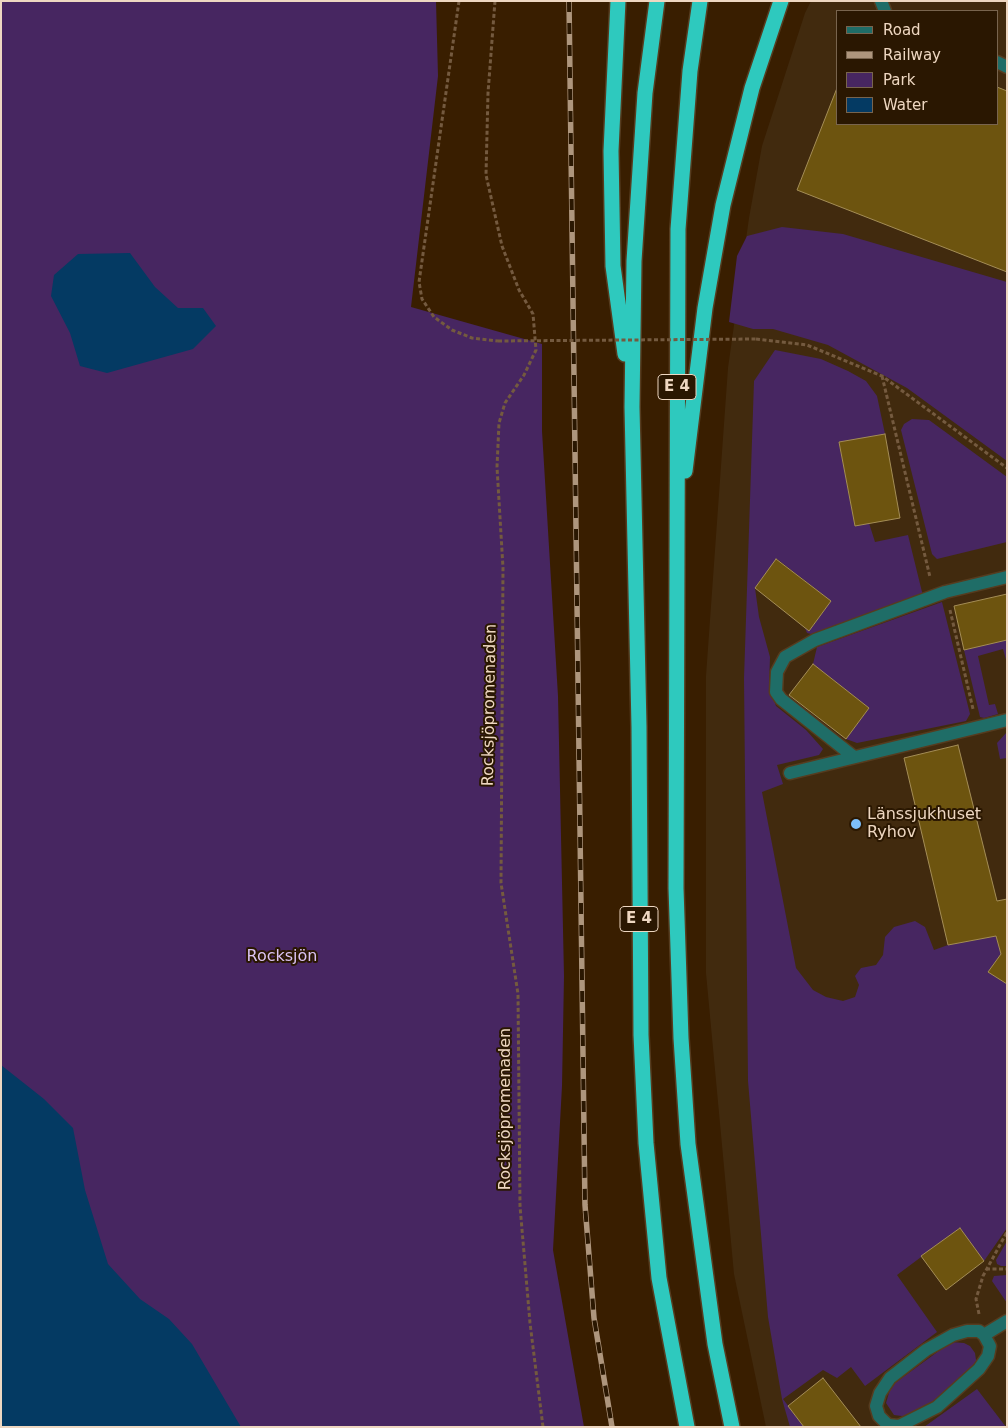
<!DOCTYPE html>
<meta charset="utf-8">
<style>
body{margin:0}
#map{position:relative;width:1008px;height:1428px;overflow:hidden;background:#391e00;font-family:"DejaVu Sans",sans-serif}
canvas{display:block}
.frame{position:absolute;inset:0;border:2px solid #eed7c1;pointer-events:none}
.legend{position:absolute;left:836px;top:10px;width:162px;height:115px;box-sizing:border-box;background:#2a1701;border:1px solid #78644e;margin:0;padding:6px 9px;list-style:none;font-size:15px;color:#eed7c1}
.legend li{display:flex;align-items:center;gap:10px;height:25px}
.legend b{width:25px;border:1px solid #78644e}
</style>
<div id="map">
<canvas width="1008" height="1428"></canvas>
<div class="frame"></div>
<ul class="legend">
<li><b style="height:6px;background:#1f6d67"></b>Road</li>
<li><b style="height:6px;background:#ae967d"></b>Railway</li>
<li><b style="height:14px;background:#472661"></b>Park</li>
<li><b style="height:14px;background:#043a63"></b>Water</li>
</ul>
</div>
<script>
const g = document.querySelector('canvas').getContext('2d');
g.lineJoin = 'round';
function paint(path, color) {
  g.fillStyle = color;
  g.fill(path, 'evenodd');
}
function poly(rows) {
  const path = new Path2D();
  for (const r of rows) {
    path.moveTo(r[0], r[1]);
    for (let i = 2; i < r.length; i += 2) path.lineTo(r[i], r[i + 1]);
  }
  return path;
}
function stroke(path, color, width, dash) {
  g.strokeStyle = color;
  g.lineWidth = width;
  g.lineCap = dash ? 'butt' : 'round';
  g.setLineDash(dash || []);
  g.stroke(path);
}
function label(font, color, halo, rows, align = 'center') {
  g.font = font + ' "DejaVu Sans",sans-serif';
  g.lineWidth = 4;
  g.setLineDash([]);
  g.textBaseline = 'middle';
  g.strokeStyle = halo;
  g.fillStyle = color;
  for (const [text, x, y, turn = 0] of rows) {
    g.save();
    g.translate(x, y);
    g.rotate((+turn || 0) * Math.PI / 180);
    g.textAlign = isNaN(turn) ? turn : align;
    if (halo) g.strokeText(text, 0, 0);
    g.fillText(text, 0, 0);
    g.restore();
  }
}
paint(poly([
 [811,1,1007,1,1007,1427,766,1427,734,1274,706,973,706,676,728,368,749,218,762,146,805,13],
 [837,11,997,11,997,124,837,124]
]), '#412a0e');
paint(poly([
 [1,1,436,1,438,76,411,307,542,344,542,431,558,696,564,976,562,1086,553,1250,584,1427,1,1427],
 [782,227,843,234,1007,282,1007,461,907,388,828,345,773,329,753,329,729,322,737,256,747,236],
 [775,350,821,359,848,371,866,381,877,396,885,434,839,443,855,526,869,523,875,542,908,535,923,596,815,635,807,633,805,628,813,626,831,601,777,559,755,588,759,617,770,657,769,686,776,706,806,730,823,749,819,755,777,765,783,784,762,792,796,968,813,990,826,997,843,1001,855,997,859,985,855,976,861,968,876,965,883,955,885,937,894,927,915,921,925,927,934,950,948,945,996,936,1001,954,988,972,1007,984,1007,1228,984,1261,960,1228,897,1275,937,1332,865,1386,851,1367,837,1378,823,1370,783,1399,804,1427,790,1427,782,1399,768,1317,748,1081,744,678,754,381],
 [912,419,929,420,1007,477,1007,542,937,559,932,554,901,430,904,424],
 [942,602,970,714,966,721,857,743,846,739,869,708,813,664,817,647],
 [1007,640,1007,663,1003,649,978,656,989,705,995,704,998,714,984,718,980,717,964,650],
 [1007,732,1007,758,1000,759,997,743],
 [1007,1241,1007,1266,1001,1266,997,1264,996,1260],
 [1007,1275,1007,1303,992,1281,994,1276],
 [951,1342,964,1343,970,1346,975,1353,977,1367,917,1414,909,1417,894,1415,886,1403,891,1386],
 [977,1389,1006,1427,924,1427]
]), '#472661');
paint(poly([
 [130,253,155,287,178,308,203,308,216,326,193,349,107,373,80,366,70,333,51,296,54,275,78,254],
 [1,1065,44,1099,73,1128,85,1190,108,1264,140,1299,169,1319,192,1344,241,1427,1,1427]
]), '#043a63');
const building = poly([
 [997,87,1007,91,1007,272,797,190,837,88,837,124,997,124,997,87],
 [885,434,900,518,855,526,839,442,885,434],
 [776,559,831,601,809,631,755,588,776,559],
 [1007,594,1007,640,964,650,954,606,1007,594],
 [813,664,869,708,846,739,789,695,813,664],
 [958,745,997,901,1007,899,1007,984,988,972,1001,954,996,936,948,945,904,758,958,745],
 [960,1228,984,1261,946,1290,921,1256,960,1228],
 [823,1378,861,1427,804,1427,788,1406,823,1378]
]);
paint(building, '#6d540f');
stroke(building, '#a48d56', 1);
const minor = poly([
 [881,1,885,11],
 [997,62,1007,67],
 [854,757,781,699,776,692,777,672,785,657,815,640,945,592,1007,577],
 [790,773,1007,720],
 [967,1331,979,1331,984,1335,990,1346,988,1356,979,1369,937,1407,899,1426,888,1425,879,1416,876,1406,880,1393,890,1378,926,1350,953,1335,967,1331],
 [984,1335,1007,1321]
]);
const highway = poly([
 [618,1,611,151,613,266,625,354],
 [657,1,645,93,634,261,632,407,639,727,641,1035,646,1143,659,1278,687,1427],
 [700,1,690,71,678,229,676,888,681,1038,688,1144,715,1344,732,1427],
 [685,471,705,308,723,205,752,88,781,1]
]);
stroke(minor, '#563c1f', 15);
stroke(highway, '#563c1f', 18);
stroke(poly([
 [459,1,419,282,422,299,434,317,452,330,472,338,498,341],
 [495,1,488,93,486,175,502,246,519,290,533,314,536,350,524,375,505,403,499,423,497,467,503,568,501,883,518,994,520,1206,530,1323,543,1427],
 [756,339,807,345,882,376,1007,468],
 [882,376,930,577],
 [950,610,973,709],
 [986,1269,1007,1269],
 [979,1314,976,1299,983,1276,1007,1232]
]), '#745a3f', 3, [4, 2.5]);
stroke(minor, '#1f6d67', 12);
stroke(highway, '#2ec9be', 15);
const rail = poly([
 [569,1,585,1205,594,1318,612,1427]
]);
stroke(rail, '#ae967d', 5.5);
stroke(rail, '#2a1701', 4, [11]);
stroke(poly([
 [498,341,756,339]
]), '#745a3f', 3, [4, 2.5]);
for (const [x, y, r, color] of [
 [856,824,6,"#7dbef9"]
]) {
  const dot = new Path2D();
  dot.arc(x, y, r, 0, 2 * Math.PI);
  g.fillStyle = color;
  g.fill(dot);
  stroke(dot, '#2a1701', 2);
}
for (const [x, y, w] of [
 [677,387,38],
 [639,919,38]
]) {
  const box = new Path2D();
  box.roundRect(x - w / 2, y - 12.5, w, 25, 4);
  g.fillStyle = '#2a1701';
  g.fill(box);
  stroke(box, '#eed7c1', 1);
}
label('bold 15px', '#eed7c1', null, [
 ["E 4",677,387],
 ["E 4",639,919]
]);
label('16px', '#eed7c1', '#2a1701', [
 ["Rocksjöpromenaden",490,705,-89],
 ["Rocksjöpromenaden",506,1109,-90]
]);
label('16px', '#eed7c1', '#2a1701', [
 ["Länssjukhuset",867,815],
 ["Ryhov",867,833]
], 'left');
label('16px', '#dbc3f3', '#2a1701', [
 ["Rocksjön",282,957]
]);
</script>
